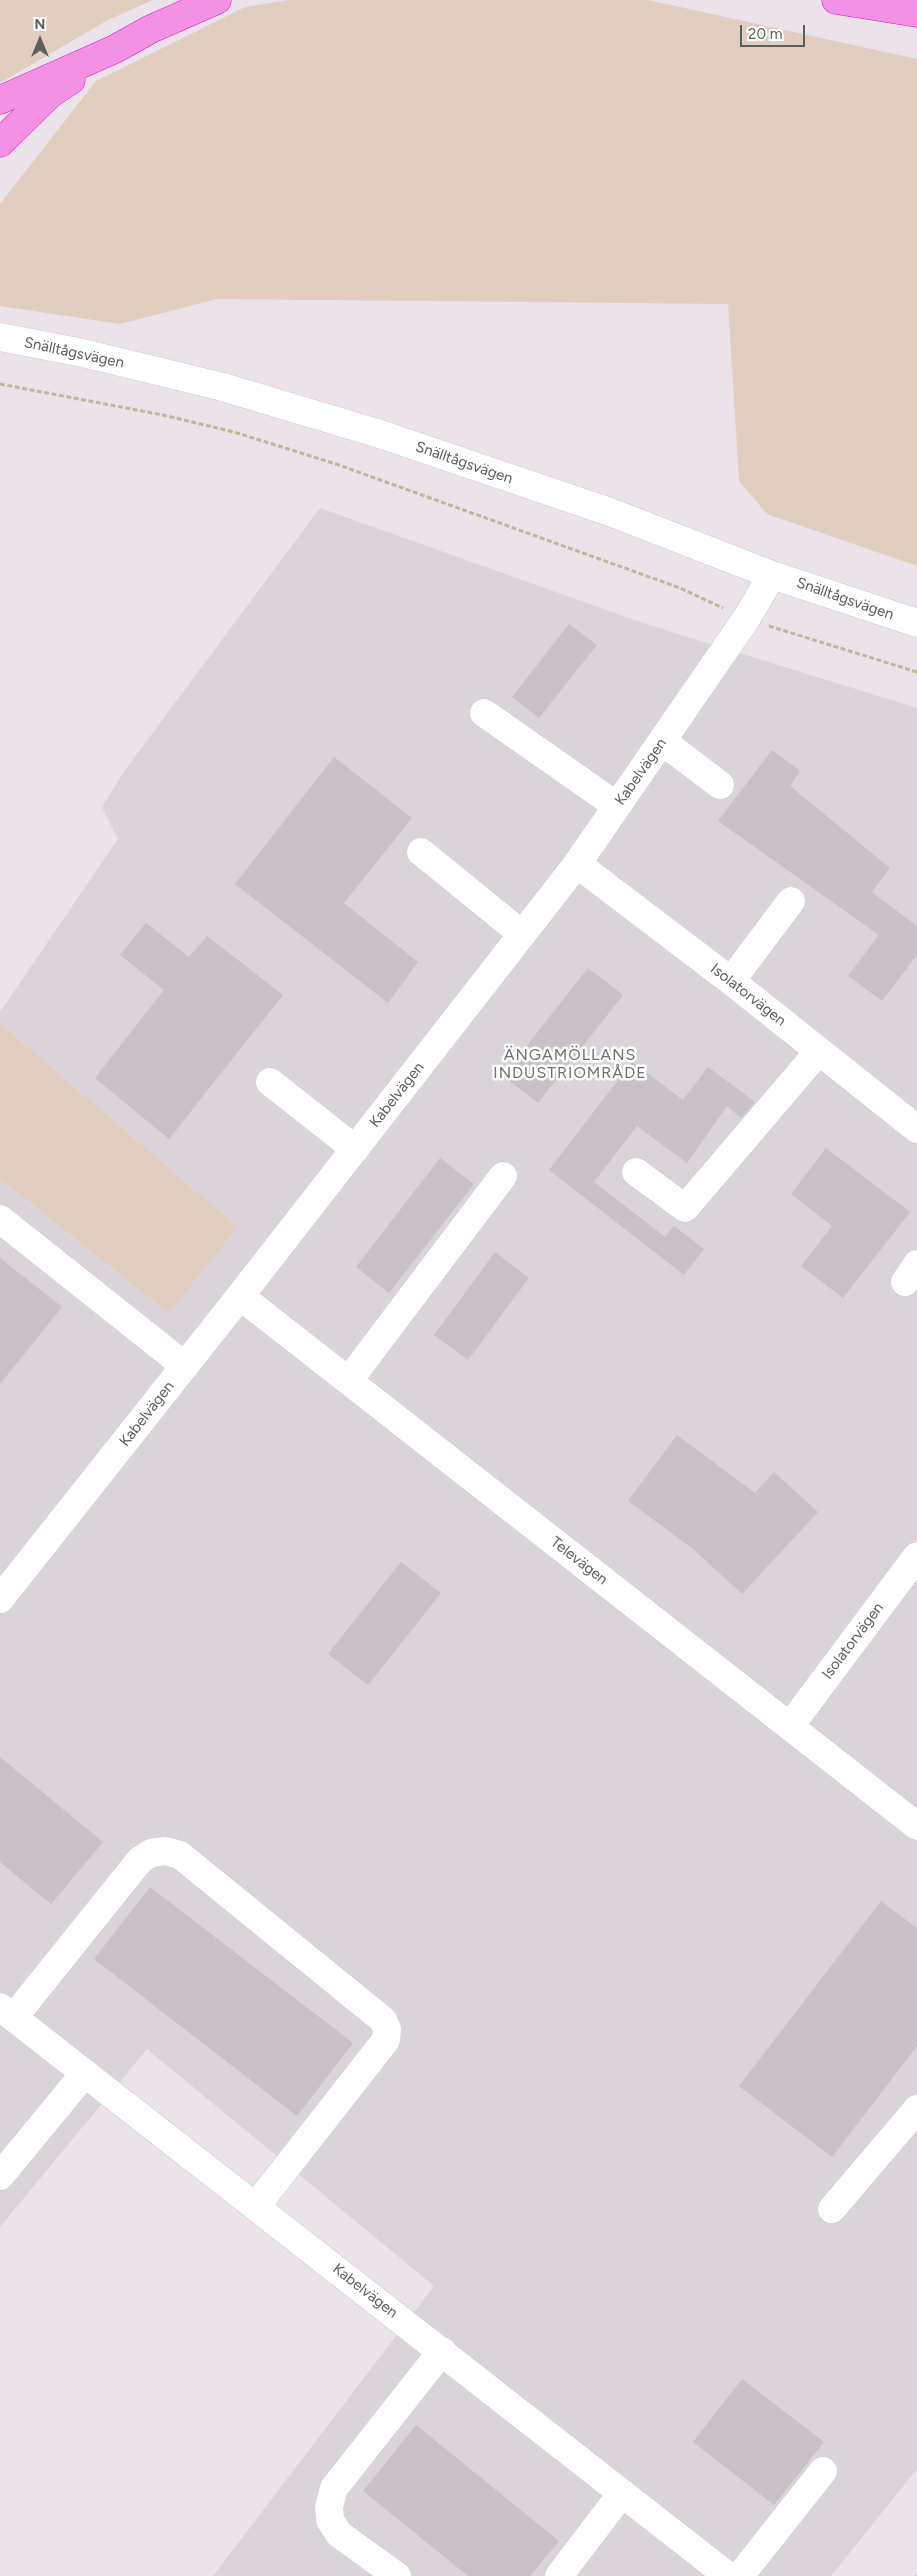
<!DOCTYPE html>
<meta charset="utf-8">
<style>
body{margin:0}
#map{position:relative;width:917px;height:2576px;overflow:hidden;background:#ece2ea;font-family:Figtree,sans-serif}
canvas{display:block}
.north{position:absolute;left:15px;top:15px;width:50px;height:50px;-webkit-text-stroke:4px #fff;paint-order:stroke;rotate:0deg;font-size:14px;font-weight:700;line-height:20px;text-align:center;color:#5b615a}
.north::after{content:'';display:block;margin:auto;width:18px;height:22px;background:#5b615a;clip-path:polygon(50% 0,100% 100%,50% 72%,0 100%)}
.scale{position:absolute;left:740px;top:25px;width:65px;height:22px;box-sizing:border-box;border:2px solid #5b615a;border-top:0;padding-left:6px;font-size:15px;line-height:18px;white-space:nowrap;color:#5b615a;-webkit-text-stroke:4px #fff;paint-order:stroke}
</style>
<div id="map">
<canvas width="917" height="2576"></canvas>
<div class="north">N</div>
<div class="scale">20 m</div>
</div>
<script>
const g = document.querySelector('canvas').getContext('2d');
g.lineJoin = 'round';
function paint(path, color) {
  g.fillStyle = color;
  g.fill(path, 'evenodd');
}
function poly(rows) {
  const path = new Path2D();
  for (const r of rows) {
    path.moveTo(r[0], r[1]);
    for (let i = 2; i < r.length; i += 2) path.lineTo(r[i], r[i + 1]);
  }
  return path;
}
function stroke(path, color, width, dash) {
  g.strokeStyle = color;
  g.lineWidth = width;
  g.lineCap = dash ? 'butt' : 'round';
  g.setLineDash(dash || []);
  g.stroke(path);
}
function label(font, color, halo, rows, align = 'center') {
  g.font = font + ' Figtree,sans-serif';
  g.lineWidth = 5;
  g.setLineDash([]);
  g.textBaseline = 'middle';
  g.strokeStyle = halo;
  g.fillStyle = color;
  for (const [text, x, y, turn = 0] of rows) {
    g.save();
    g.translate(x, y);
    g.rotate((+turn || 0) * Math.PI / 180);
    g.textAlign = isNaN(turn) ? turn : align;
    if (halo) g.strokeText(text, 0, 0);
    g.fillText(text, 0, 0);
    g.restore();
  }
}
paint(poly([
 [320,508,646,624,917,708,917,2469,831,2576,213,2576,434,2286,147,2049,0,2227,0,1179,169,1314,238,1227,0,1023,0,1012,118,839,102,807,125,770]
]), '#dad4da');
paint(poly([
 [0,0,153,0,108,20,0,83],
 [288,0,648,0,917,59,917,566,767,514,739,481,728,304,217,299,120,324,0,306,0,204,96,81,245,7],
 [0,1023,238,1227,169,1314,0,1179]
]), '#e1cec0');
paint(poly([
 [569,624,597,645,539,718,512,697],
 [772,750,800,771,790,786,890,868,872,892,917,926,917,955,882,1001,848,976,879,935,718,821],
 [334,757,412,818,344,903,418,962,388,1003,235,884],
 [146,923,189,957,207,936,283,995,169,1139,95,1078,164,990,120,955],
 [588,968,623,995,538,1103,503,1076],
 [632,1062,683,1100,708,1067,755,1102,741,1118,727,1106,687,1163,637,1126,594,1182,665,1237,674,1226,704,1249,684,1275,549,1170],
 [826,1148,910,1212,843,1298,801,1266,832,1226,791,1194],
 [440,1158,474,1184,389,1293,356,1267],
 [495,1252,529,1278,468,1360,434,1335],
 [0,1258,62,1307,0,1384],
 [677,1435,755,1493,774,1472,818,1512,742,1594,693,1549,628,1501],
 [401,1562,441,1593,368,1685,328,1654],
 [0,1757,103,1842,51,1904,0,1862],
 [150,1887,353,2043,297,2116,94,1959],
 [881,1901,917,1928,917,2046,832,2157,739,2086],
 [742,2379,824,2442,774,2505,693,2442],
 [416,2425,559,2541,530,2576,468,2576,363,2491]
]), '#c9c0c8');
const minor = poly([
 [0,337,83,353,223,387,380,434,610,512,772,575,917,623],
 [484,713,617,806],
 [662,741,720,785],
 [421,852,522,934],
 [577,864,731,981,917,1129],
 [731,981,791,901],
 [270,1082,355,1149],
 [636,1172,685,1208,819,1051],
 [0,1219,185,1366],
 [905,1282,917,1264],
 [240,1296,917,1826],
 [349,1380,503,1176],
 [0,1599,240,1296,577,864,746,619,772,575],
 [790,1726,917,1556],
 [0,2007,728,2576],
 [14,2017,140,1860,151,1853,166,1851,180,1855,383,2020,387,2029,386,2040,256,2206],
 [0,2176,85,2073],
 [832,2209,917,2109],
 [397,2576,339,2534,330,2520,329,2507,334,2488,442,2351],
 [559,2576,622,2493],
 [740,2576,823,2471]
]);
const highway = poly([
 [836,0,917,13],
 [0,100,115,49,151,29,217,0],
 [0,143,50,94,71,80]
]);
stroke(minor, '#c8cec9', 29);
stroke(highway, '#da14c7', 29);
stroke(poly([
 [0,384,163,415,234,432,336,464,680,588,723,608],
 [769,626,917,672],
 [917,2576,917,2575]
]), '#c1b59a', 3, [5, 2.5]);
stroke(minor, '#fff', 28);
stroke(highway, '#f392e4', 28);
label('15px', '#5b615a', '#fff', [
 ["Snälltågsvägen",74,353,12],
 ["Snälltågsvägen",464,463,19],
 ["Snälltågsvägen",845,599,19],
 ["Kabelvägen",641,772,-55],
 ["Isolatorvägen",748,995,38],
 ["Kabelvägen",397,1095,-52],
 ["Kabelvägen",147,1414,-52],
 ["Televägen",579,1561,38],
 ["Isolatorvägen",853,1641,-53],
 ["Kabelvägen",365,2291,38]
]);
g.letterSpacing = '1px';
label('16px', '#6c736b', '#fff', [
 ["ÄNGAMÖLLANS",570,1055],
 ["INDUSTRIOMRÅDE",570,1073]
]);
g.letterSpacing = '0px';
</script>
